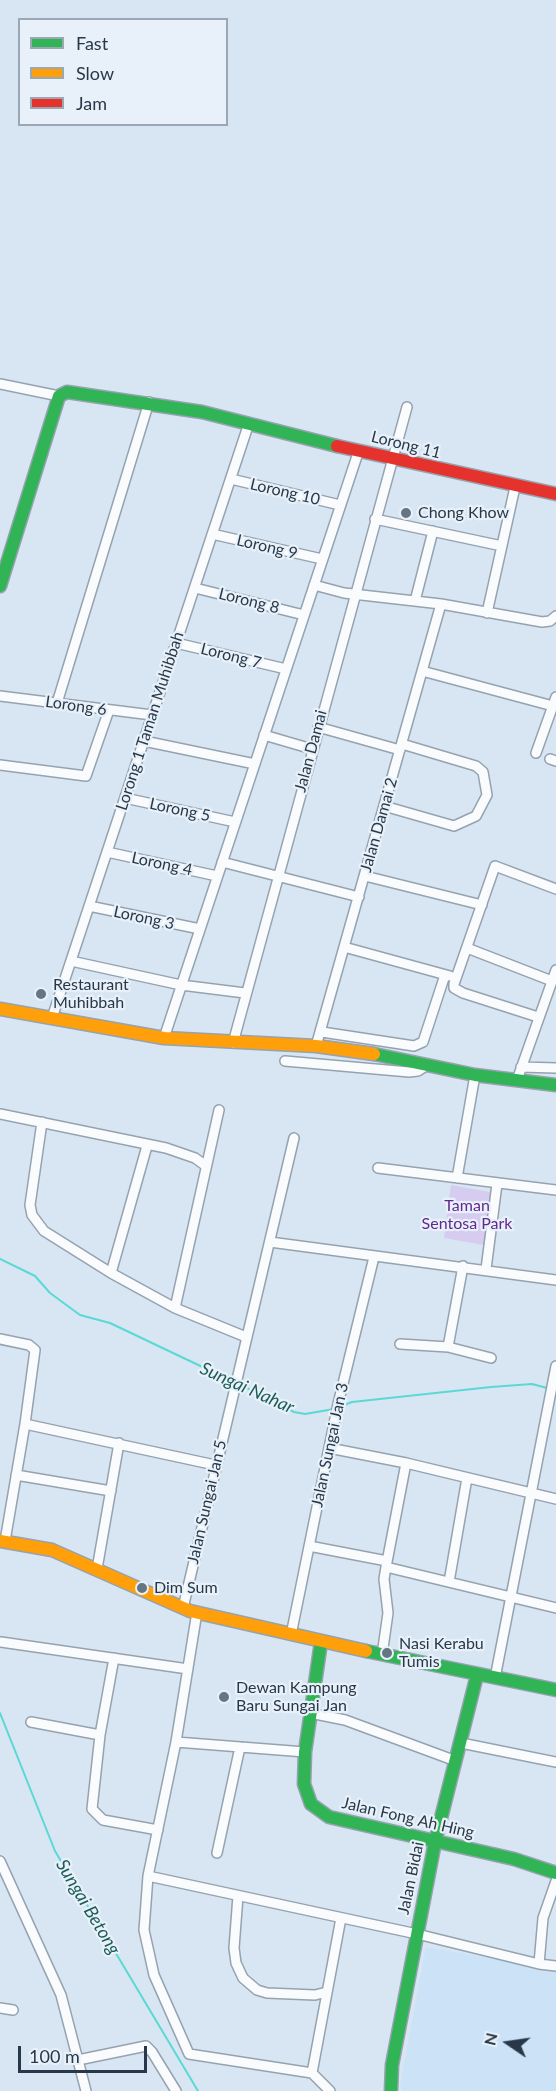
<!DOCTYPE html>
<style>
body{margin:0}
#map{position:relative;width:556px;height:2091px;overflow:hidden;background:#d8e6f3;font-family:Lato,sans-serif}
canvas{display:block}
.legend{position:absolute;left:18px;top:18px;width:210px;height:108px;box-sizing:border-box;background:#e8f1f9;border:2px solid #9ba7b2;margin:0;padding:8px 10px;list-style:none;font-size:18px;color:#283848}
.legend li{display:flex;align-items:center;gap:12px;height:30px}
.legend b{width:30px;border:2px solid #9ba7b2}
.north{position:absolute;left:478px;top:2013px;width:60px;height:60px;-webkit-text-stroke:4px #e8f1f9;paint-order:stroke;rotate:283deg;font-size:16px;font-weight:700;line-height:24px;text-align:center;color:#283848}
.north::after{content:'';display:block;margin:auto;width:21px;height:27px;background:#283848;clip-path:polygon(50% 0,100% 100%,50% 72%,0 100%)}
.scale{position:absolute;left:18px;top:2046px;width:129px;height:27px;box-sizing:border-box;border:3px solid #283848;border-top:0;padding-left:8px;font-size:18px;line-height:21px;white-space:nowrap;color:#283848;-webkit-text-stroke:4px #e8f1f9;paint-order:stroke}
</style>
<div id="map">
<canvas width="556" height="2091"></canvas>
<ul class="legend">
<li><b style="height:8px;background:#30b455"></b>Fast</li>
<li><b style="height:8px;background:#ff9f0a"></b>Slow</li>
<li><b style="height:8px;background:#e5322d"></b>Jam</li>
</ul>
<div class="north">N</div>
<div class="scale">100 m</div>
</div>
<script>
const g = document.querySelector('canvas').getContext('2d');
g.lineJoin = 'round';
function paint(path, color) {
  g.fillStyle = color;
  g.fill(path, 'evenodd');
}
function poly(rows) {
  const path = new Path2D();
  for (const r of rows) {
    path.moveTo(r[0], r[1]);
    for (let i = 2; i < r.length; i += 2) path.lineTo(r[i], r[i + 1]);
  }
  return path;
}
function stroke(path, color, width, dash) {
  g.strokeStyle = color;
  g.lineWidth = width;
  g.lineCap = dash ? 'butt' : 'round';
  g.setLineDash(dash || []);
  g.stroke(path);
}
function label(font, color, halo, rows, align = 'center') {
  g.font = font + ' Lato,sans-serif';
  g.lineWidth = 4.5;
  g.setLineDash([]);
  g.textBaseline = 'middle';
  g.strokeStyle = halo;
  g.fillStyle = color;
  for (const [text, x, y, turn = 0] of rows) {
    g.save();
    g.translate(x, y);
    g.rotate((+turn || 0) * Math.PI / 180);
    g.textAlign = isNaN(turn) ? turn : align;
    if (halo) g.strokeText(text, 0, 0);
    g.fillText(text, 0, 0);
    g.restore();
  }
}
paint(poly([
 [426,1947,556,1970,556,2091,402,2091,400,2085]
]), '#cce2f7');
paint(poly([
 [451,1185,490,1192,484,1245,444,1238]
]), '#d5ccf0');
stroke(poly([
 [0,1259,35,1276,50,1293,80,1315,110,1323,234,1382],
 [239,1384,294,1412,305,1414,334,1409],
 [339,1407,352,1402,491,1387,532,1384,547,1388],
 [0,1713,55,1851,198,2091]
]), '#5ad9d4', 2);
const street = poly([
 [0,384,59,396],
 [231,479,340,505],
 [375,519,502,546],
 [212,534,322,559],
 [314,585,344,593,441,604,542,622,550,621,556,616],
 [195,588,304,615],
 [415,601,433,531],
 [487,613,515,487],
 [176,643,286,669],
 [422,671,553,706],
 [0,696,152,715],
 [57,703,149,402],
 [318,727,400,750],
 [264,735,312,749],
 [144,741,255,764],
 [536,753,556,697],
 [550,759,556,761],
 [0,765,86,776,109,710],
 [125,798,235,822],
 [384,806,454,826,476,816,487,795,483,772,476,766,402,744],
 [107,852,217,876],
 [222,862,359,897],
 [365,876,482,905],
 [89,906,200,929],
 [344,947,450,976],
 [467,948,552,981],
 [71,961,181,985,245,993],
 [538,1017,463,993,454,988,454,984,495,866,556,889],
 [52,1018,249,423],
 [322,1032,414,1046,423,1042,445,975],
 [164,1038,359,450],
 [233,1043,407,407],
 [316,1046,441,604],
 [285,1061,409,1072,418,1071,426,1066],
 [521,1067,556,1068],
 [517,1080,556,970],
 [0,1114,166,1148,195,1158,206,1166],
 [42,1122,30,1205,32,1215,44,1231,111,1273,175,1308,246,1337],
 [378,1168,556,1190],
 [457,1178,475,1075],
 [270,1242,556,1280],
 [463,1266,448,1347,491,1358],
 [486,1269,497,1184],
 [111,1273,147,1146],
 [175,1308,219,1110],
 [0,1339,29,1345,35,1350,25,1424,215,1465],
 [400,1344,448,1347],
 [329,1448,406,1463,556,1499],
 [16,1475,111,1491],
 [5,1541,25,1424],
 [309,1546,387,1561],
 [386,1567,556,1608],
 [97,1569,119,1443],
 [449,1582,467,1478],
 [183,1608,294,1138],
 [197,1612,176,1742,148,1876,144,1930,154,1975,189,2054,312,2073,330,2091],
 [291,1635,338,1404,374,1257],
 [1,1642,188,1669],
 [382,1655,388,1613,384,1579,386,1567,406,1463],
 [114,1658,100,1735,92,1809,103,1820,158,1830],
 [495,1678,556,1366],
 [310,1713,345,1720,456,1761],
 [31,1722,100,1735],
 [176,1742,305,1752],
 [461,1743,556,1762],
 [217,1853,240,1747],
 [0,1861,61,1995,86,2091],
 [148,1876,417,1934,539,1964,556,1966],
 [238,1896,234,1948,236,1963,243,1978,257,1990,267,1993,315,1995,327,1992],
 [539,1964,543,1918,556,1881],
 [0,2008,13,2010],
 [78,2060,146,2046,152,2052,176,2091],
 [312,2073,341,1918]
]);
const fast = poly([
 [0,586,59,396,67,392,202,412,337,446],
 [374,1054,475,1075,556,1085],
 [321,1642,305,1752,304,1784,311,1804,329,1817,514,1859,556,1873],
 [366,1651,556,1690],
 [391,2091,392,2065,435,1842,477,1675]
]);
const slow = poly([
 [0,1009,164,1038,316,1046,374,1054],
 [0,1541,52,1550,190,1611,366,1651]
]);
const jam = poly([
 [337,446,556,494]
]);
stroke(street, '#95a2af', 12);
stroke(fast, '#95a2af', 15);
stroke(slow, '#95a2af', 15);
stroke(jam, '#95a2af', 15);
stroke(street, '#f9fbfd', 9);
stroke(fast, '#30b455', 12);
stroke(slow, '#ff9f0a', 12);
stroke(jam, '#e5322d', 12);
for (const [x, y, r, color] of [
 [406,513,6,"#667584"],
 [41,994,6,"#667584"],
 [142,1588,6,"#667584"],
 [387,1653,6,"#667584"],
 [224,1697,6,"#667584"]
]) {
  const dot = new Path2D();
  dot.arc(x, y, r, 0, 2 * Math.PI);
  g.fillStyle = color;
  g.fill(dot);
  stroke(dot, '#e8f1f9', 2);
}
label('16px', '#283848', '#e8f1f9', [
 ["Lorong 11",406,445,14],
 ["Lorong 10",285,492,13],
 ["Lorong 9",267,547,13],
 ["Lorong 8",249,601,14],
 ["Lorong 7",231,656,14],
 ["Lorong 6",76,706,8],
 ["Lorong 1 Taman Muhibbah",150,721,-72],
 ["Jalan Damai",311,751,-75],
 ["Lorong 5",180,810,12],
 ["Jalan Damai 2",379,825,-74],
 ["Lorong 4",162,864,12],
 ["Lorong 3",144,918,12],
 ["Jalan Sungai Jan 3",330,1445,-78],
 ["Jalan Sungai Jan 5",207,1502,-77],
 ["Jalan Fong Ah Hing",408,1818,13],
 ["Jalan Bidai",411,1878,-78]
]);
label('16px', '#283848', '#e8f1f9', [
 ["Chong Khow",418,513],
 ["Restaurant",53,985],
 ["Muhibbah",53,1003],
 ["Dim Sum",154,1588],
 ["Nasi Kerabu",399,1644],
 ["Tumis",399,1662],
 ["Dewan Kampung",236,1688],
 ["Baru Sungai Jan",236,1706]
], 'left');
label('16px', '#63288d', '#e8f1f9', [
 ["Taman",467,1206],
 ["Sentosa Park",467,1224]
]);
label('italic 18px', '#1c5c57', '#e8f1f9', [
 ["Sungai Nahar",247,1388,24],
 ["Sungai Betong",88,1907,59]
]);
</script>
